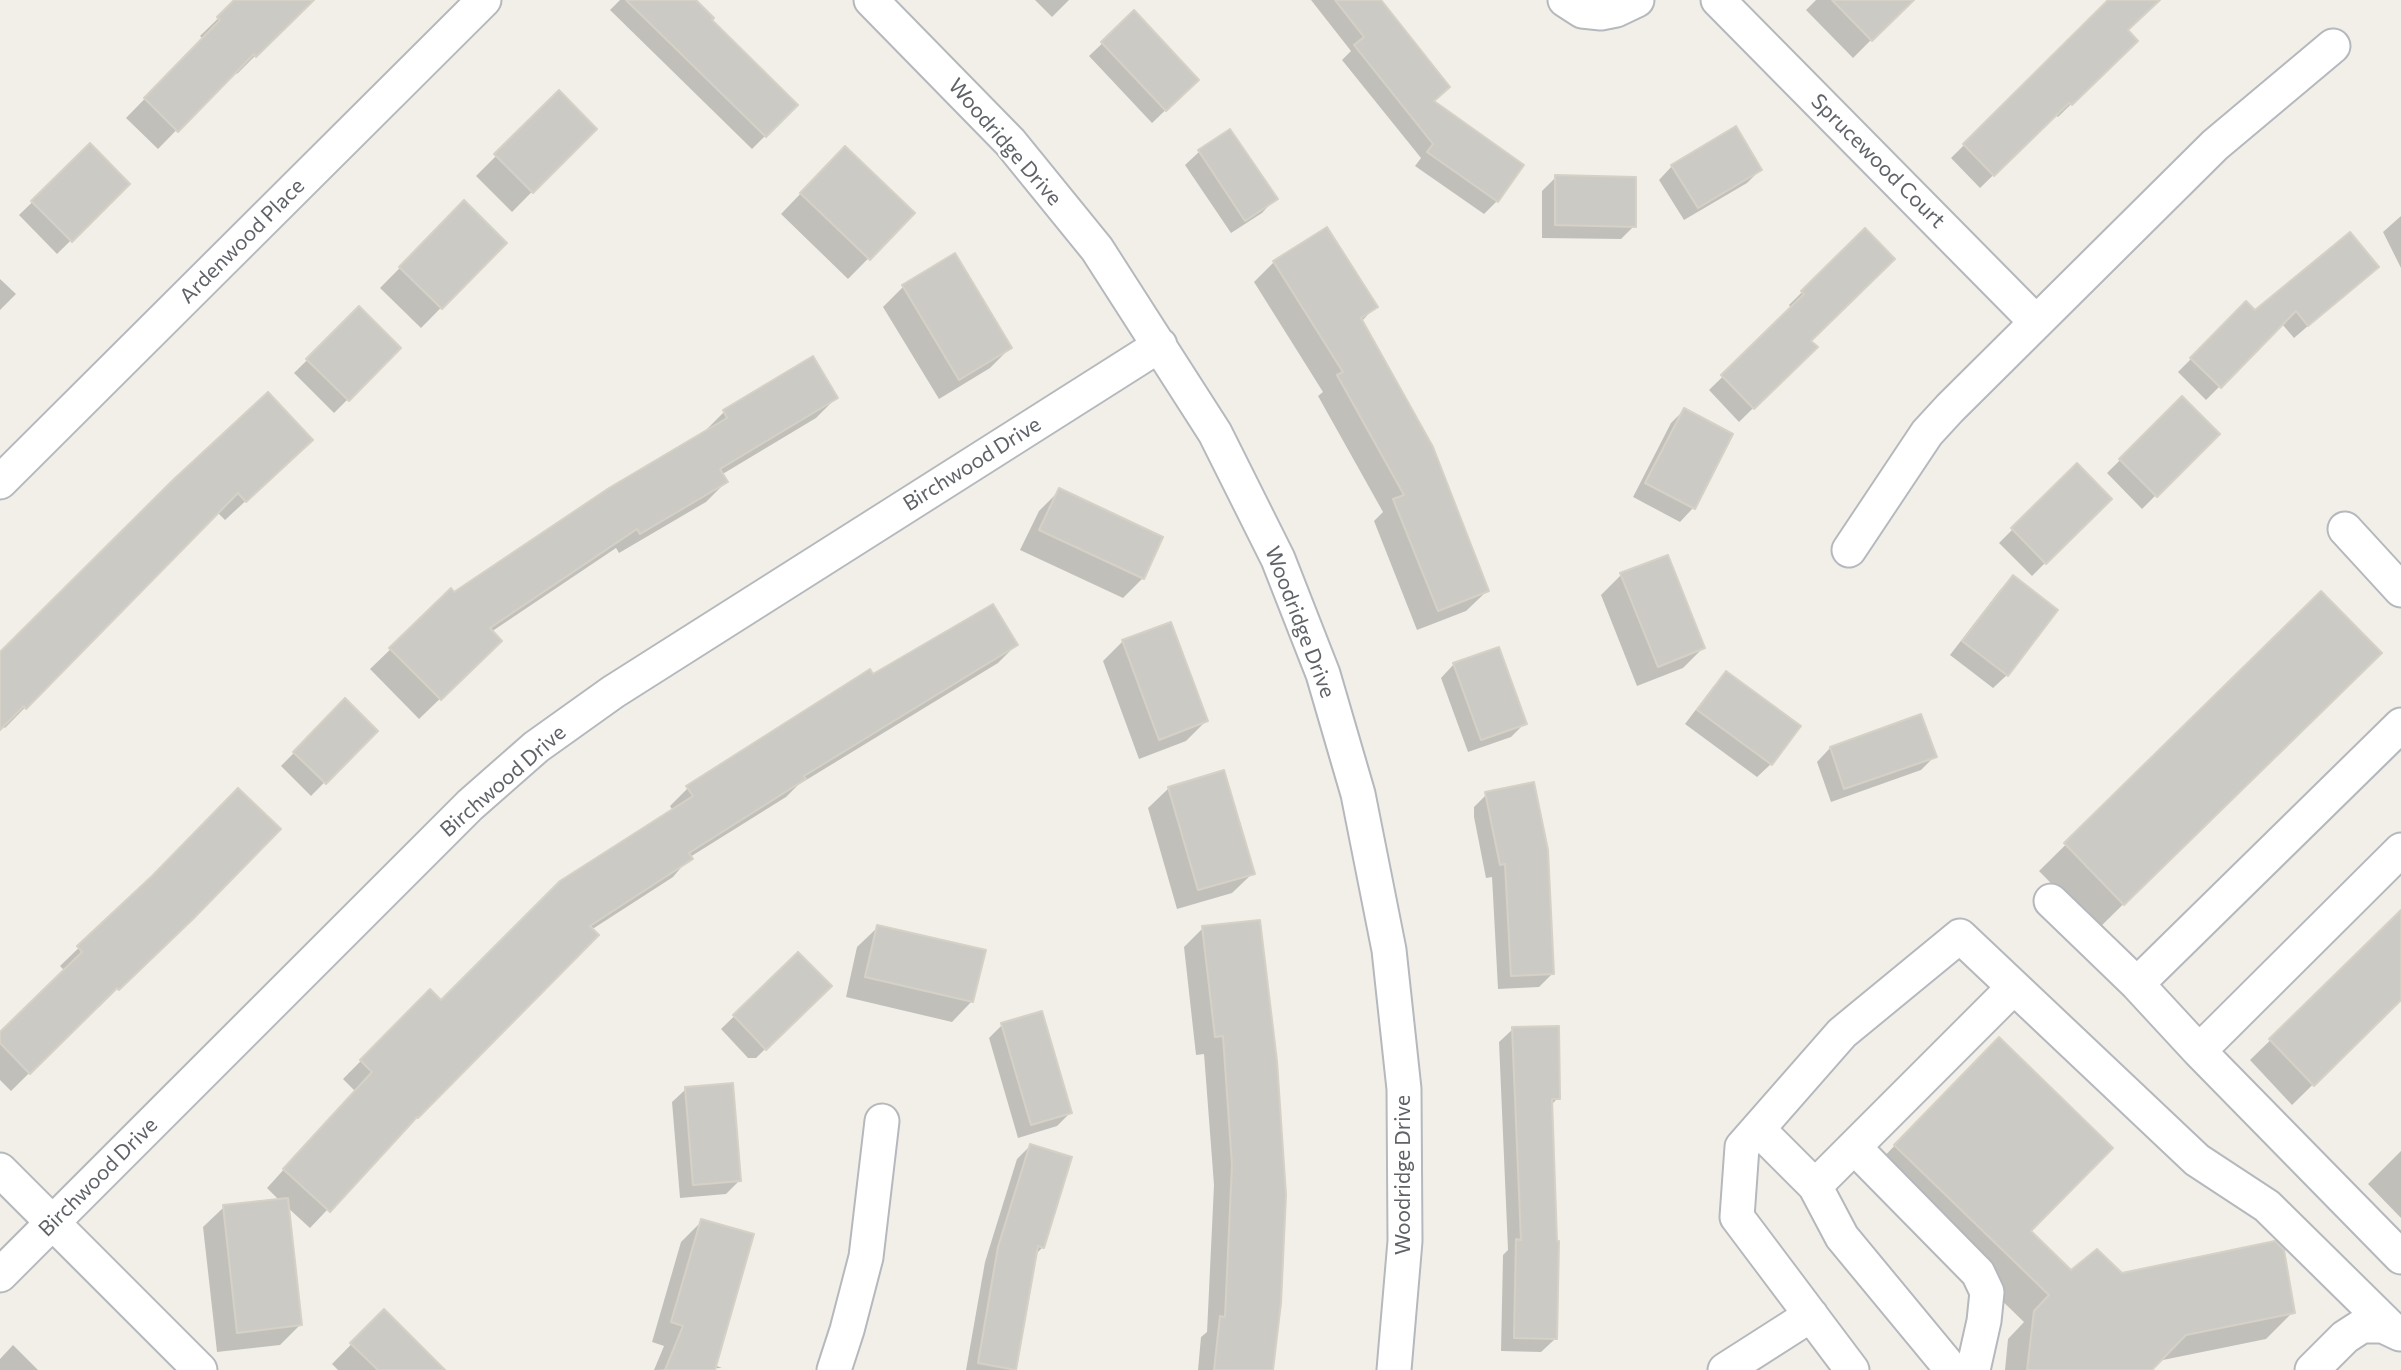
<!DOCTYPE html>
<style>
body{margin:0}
canvas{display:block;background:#f1efe8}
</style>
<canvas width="2401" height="1370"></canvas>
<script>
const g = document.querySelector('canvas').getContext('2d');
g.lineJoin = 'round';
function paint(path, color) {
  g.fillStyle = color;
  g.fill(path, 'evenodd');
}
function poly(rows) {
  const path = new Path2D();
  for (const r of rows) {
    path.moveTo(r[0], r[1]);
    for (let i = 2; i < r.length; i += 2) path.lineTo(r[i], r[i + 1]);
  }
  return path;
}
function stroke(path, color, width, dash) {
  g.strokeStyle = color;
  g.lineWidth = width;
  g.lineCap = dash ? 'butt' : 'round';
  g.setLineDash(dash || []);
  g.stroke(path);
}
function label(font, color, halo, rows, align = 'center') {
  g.font = font + ' Commissioner,sans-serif';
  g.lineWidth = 5;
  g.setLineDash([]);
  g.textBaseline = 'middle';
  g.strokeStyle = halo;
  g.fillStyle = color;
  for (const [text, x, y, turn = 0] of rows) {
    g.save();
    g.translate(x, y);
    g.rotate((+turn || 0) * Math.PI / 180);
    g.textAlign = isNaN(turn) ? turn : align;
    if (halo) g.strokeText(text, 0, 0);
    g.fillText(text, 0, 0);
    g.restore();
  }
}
paint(poly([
 [237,0,311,0,237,74,234,71,158,149,126,118,203,39,200,36],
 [620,0,693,0,709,20,796,105,752,149,610,10],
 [1035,0,1069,0,1052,17],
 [1311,0,1378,0,1448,87,1433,102,1497,201,1484,214,1415,166,1421,158,1342,60,1351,51],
 [1816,0,1911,0,1853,58,1806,10],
 [2110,0,2158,0,2126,31,2135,41,2058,117,2055,115,1980,188,1951,158],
 [1134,13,1197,80,1152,123,1089,56],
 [559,93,594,129,512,212,476,176],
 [1229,131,1275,199,1262,213,1231,233,1185,165,1199,152],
 [90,146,128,184,57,254,19,215],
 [1672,166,1760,170,1747,183,1684,220,1659,180],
 [825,168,913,213,848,279,781,214],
 [1556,177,1634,226,1621,239,1542,238,1542,191],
 [464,203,505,243,421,328,380,288],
 [2401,216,2401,268,2383,232],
 [1865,230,1809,341,1815,347,1739,422,1709,390,1792,309,1789,305],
 [954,256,1010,348,990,368,939,399,883,307,903,287],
 [1274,262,1375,307,1361,322,1487,591,1466,611,1417,630,1374,521,1383,512,1318,396,1323,392,1254,282],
 [2376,267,2294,338,2282,324,2206,400,2178,372,2246,304,2255,313],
 [0,279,16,294,0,310],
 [359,309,399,348,334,413,294,373],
 [812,358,836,398,816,418,721,475,726,482,706,502,619,553,616,548,491,632,500,641,419,719,370,669,451,591,454,594,705,434,704,432,724,412],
 [268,395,290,460,225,520,217,512,5,728,2,725,0,728,0,655],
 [2182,399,2217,434,2142,509,2107,473],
 [1684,410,1731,434,1693,508,1680,522,1633,497,1671,423],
 [2077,465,2109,499,2032,576,1999,543],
 [1059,491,1143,578,1123,598,1020,550,1039,511],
 [1621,575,1703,648,1683,668,1637,686,1601,595],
 [2013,577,2007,675,1993,688,1950,655,2000,590],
 [2321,593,2379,653,2097,930,2039,871],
 [1123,641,1206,721,1186,741,1139,759,1103,661],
 [1016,645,998,663,798,785,786,797,690,857,673,877,591,930,310,1228,287,1207,300,1325,280,1345,217,1352,203,1227,224,1207,280,1201,267,1188,355,1091,343,1079,430,991,441,1002,673,811,670,806,688,788,873,677],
 [1454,664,1525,723,1511,737,1468,752,1441,678],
 [1726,673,1771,764,1757,777,1685,724,1713,687],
 [345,701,375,731,311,796,281,766],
 [1830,748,1935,756,1921,770,1831,802,1817,762],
 [1169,788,1253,873,1232,893,1177,909,1148,808],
 [1488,793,1553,973,1539,987,1498,989,1492,877,1486,878,1474,817,1474,807],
 [278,829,99,1007,98,1005,11,1091,0,1080,0,1034,65,971,60,966,148,881],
 [2401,913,2401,998,2292,1105,2250,1060],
 [1259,922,1271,1370,1198,1370,1201,1337,1207,1332,1214,1185,1204,1054,1196,1055,1184,947,1203,928],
 [878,927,972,1001,952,1022,846,997,857,947],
 [798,954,829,986,756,1058,748,1058,721,1029],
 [1002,1025,1070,1113,1057,1126,1018,1138,989,1038],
 [1513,1029,1558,1098,1551,1105,1555,1339,1541,1352,1501,1351,1503,1255,1508,1250,1499,1042],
 [1973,1065,2028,1231,2071,1273,2122,1275,2293,1312,2266,1339,2158,1361,2149,1370,2005,1370,2008,1339,2024,1322,1869,1172],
 [686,1089,739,1181,726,1194,680,1198,672,1102],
 [1030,1146,1043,1247,1035,1255,1015,1370,966,1370,985,1262,1017,1159],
 [2401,1151,2401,1218,2368,1184],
 [702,1221,714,1365,722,1368,654,1370,664,1346,652,1342,681,1242],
 [384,1311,443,1370,338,1370,332,1364],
 [13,1345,38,1370,0,1370,0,1359]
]), '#0003');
const building = poly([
 [234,0,314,0,256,57,254,54,178,132,144,98,220,20,217,17,234,0],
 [626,0,696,0,714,18,712,20,798,105,766,137,626,0],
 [1335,0,1381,0,1450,87,1434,101,1524,165,1498,202,1427,152,1433,144,1354,45,1364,37,1335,0],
 [1832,0,1914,0,1872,41,1832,0],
 [2108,0,2160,0,2128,30,2138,41,2072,105,2069,103,1994,176,1963,144,2108,0],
 [1134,10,1199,80,1166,111,1101,42,1134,10],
 [559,90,597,129,533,193,494,154,559,90],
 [1736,126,1762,170,1698,208,1671,165,1736,126],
 [1230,129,1278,199,1245,221,1198,150,1230,129],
 [90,143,130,184,72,242,31,201,90,143],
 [845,146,915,213,870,260,800,193,845,146],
 [1555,175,1636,177,1636,227,1555,225,1555,175],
 [464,200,507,243,442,309,399,267,464,200],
 [1327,227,1378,307,1361,318,1433,447,1489,591,1438,611,1393,499,1404,495,1337,375,1343,372,1273,261,1327,227],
 [1865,228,1895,259,1811,341,1818,347,1754,409,1721,375,1804,294,1801,291,1865,228],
 [2350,232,2379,267,2308,326,2296,311,2221,388,2190,358,2246,301,2255,310,2350,232],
 [955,253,1012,348,959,380,902,285,955,253],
 [359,306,401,348,349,401,306,359,359,306],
 [813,356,838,398,720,469,728,482,640,534,637,529,490,628,502,641,441,700,389,648,451,588,454,592,609,488,727,418,723,410,813,356],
 [268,392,313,440,246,502,238,493,26,709,24,706,0,730,0,652,173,480,268,392],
 [2182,396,2220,434,2157,497,2119,459,2182,396],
 [1684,408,1733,434,1695,509,1645,483,1684,408],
 [2077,463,2112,499,2046,564,2011,528,2077,463],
 [1059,488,1163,537,1144,579,1039,530,1059,488],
 [1668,555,1705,648,1658,667,1620,573,1668,555],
 [2013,575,2058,610,2008,676,1962,641,2013,575],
 [2321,591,2382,653,2124,905,2064,843,2321,591],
 [993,604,1018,645,804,776,806,779,689,853,693,859,590,926,599,935,418,1118,417,1117,330,1212,283,1169,372,1072,360,1060,430,989,441,1000,560,881,693,796,686,786,804,711,870,669,873,674,993,604],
 [1171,622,1208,721,1159,740,1122,640,1171,622],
 [1499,647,1527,724,1481,740,1453,663,1499,647],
 [1726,671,1801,726,1772,765,1697,710,1726,671],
 [345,698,378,731,326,784,293,752,345,698],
 [1921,714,1937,757,1844,789,1830,747,1921,714],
 [1224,770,1255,874,1198,890,1168,787,1224,770],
 [1534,782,1548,850,1554,974,1511,976,1505,864,1500,865,1485,792,1534,782],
 [238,788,281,829,193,919,119,990,117,988,30,1074,0,1043,0,1032,82,952,77,946,152,876,238,788],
 [2401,910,2401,1000,2314,1086,2269,1039,2401,910],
 [1260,920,1277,1061,1286,1195,1281,1303,1273,1370,1214,1370,1220,1316,1225,1317,1232,1165,1223,1036,1215,1037,1202,926,1260,920],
 [877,925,986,950,973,1002,865,977,877,925],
 [798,952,832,986,766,1050,733,1015,798,952],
 [1042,1011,1072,1113,1031,1125,1001,1023,1042,1011],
 [1559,1026,1560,1099,1552,1099,1557,1241,1559,1241,1557,1339,1514,1338,1516,1239,1521,1240,1512,1027,1559,1026],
 [1999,1037,2113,1148,2031,1231,2071,1270,2097,1249,2122,1273,2275,1241,2284,1250,2295,1313,2186,1335,2152,1370,2027,1370,2034,1311,2049,1295,1894,1145,1999,1037],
 [733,1083,741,1181,693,1185,685,1087,733,1083],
 [1030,1144,1072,1157,1044,1248,1038,1246,1016,1370,978,1363,998,1247,1030,1144],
 [288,1198,302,1325,237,1333,223,1205,288,1198],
 [701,1219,754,1234,715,1370,665,1370,683,1326,671,1322,701,1219],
 [384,1309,445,1370,378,1370,350,1343,384,1309]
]);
paint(building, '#cccac5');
stroke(building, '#d6d1c6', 2);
const minor = poly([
 [871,0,1010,142,1097,249,1215,433,1278,559,1323,674,1358,794,1389,950,1404,1089,1405,1241,1394,1370],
 [1565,0,1582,11,1601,13,1616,10,1637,0],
 [1718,0,2036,322],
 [0,482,484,0],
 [2345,529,2401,590],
 [1849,550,1927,433,1950,408,2215,145,2333,46],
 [2401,850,2199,1051,2401,1257],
 [2051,901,2137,984,2199,1051],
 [2137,984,2401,725],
 [1758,1129,1815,1186,2014,987],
 [1854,1147,1978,1273,1987,1292,1984,1321,1973,1370],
 [0,1170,200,1370],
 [1815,1186,1842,1237,1952,1370],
 [0,1275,470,805,536,747,613,692,1160,345],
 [834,1370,847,1330,866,1257,882,1121],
 [1725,1370,1811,1315],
 [1852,1370,1737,1217,1742,1147,1842,1033,1960,936,2197,1160,2267,1206,2394,1331],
 [2312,1370,2345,1337,2362,1326,2383,1326,2400,1334]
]);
stroke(minor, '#b5b8bc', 37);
stroke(minor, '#fff', 33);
label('21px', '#5f6368', '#fff', [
 ["Woodridge Drive",1005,142,49],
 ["Sprucewood Court",1878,161,45],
 ["Ardenwood Place",242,241,-45],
 ["Birchwood Drive",972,464,-32],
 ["Woodridge Drive",1300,622,69],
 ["Birchwood Drive",503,781,-41],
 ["Woodridge Drive",1403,1175,-90],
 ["Birchwood Drive",98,1177,-45]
]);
</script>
